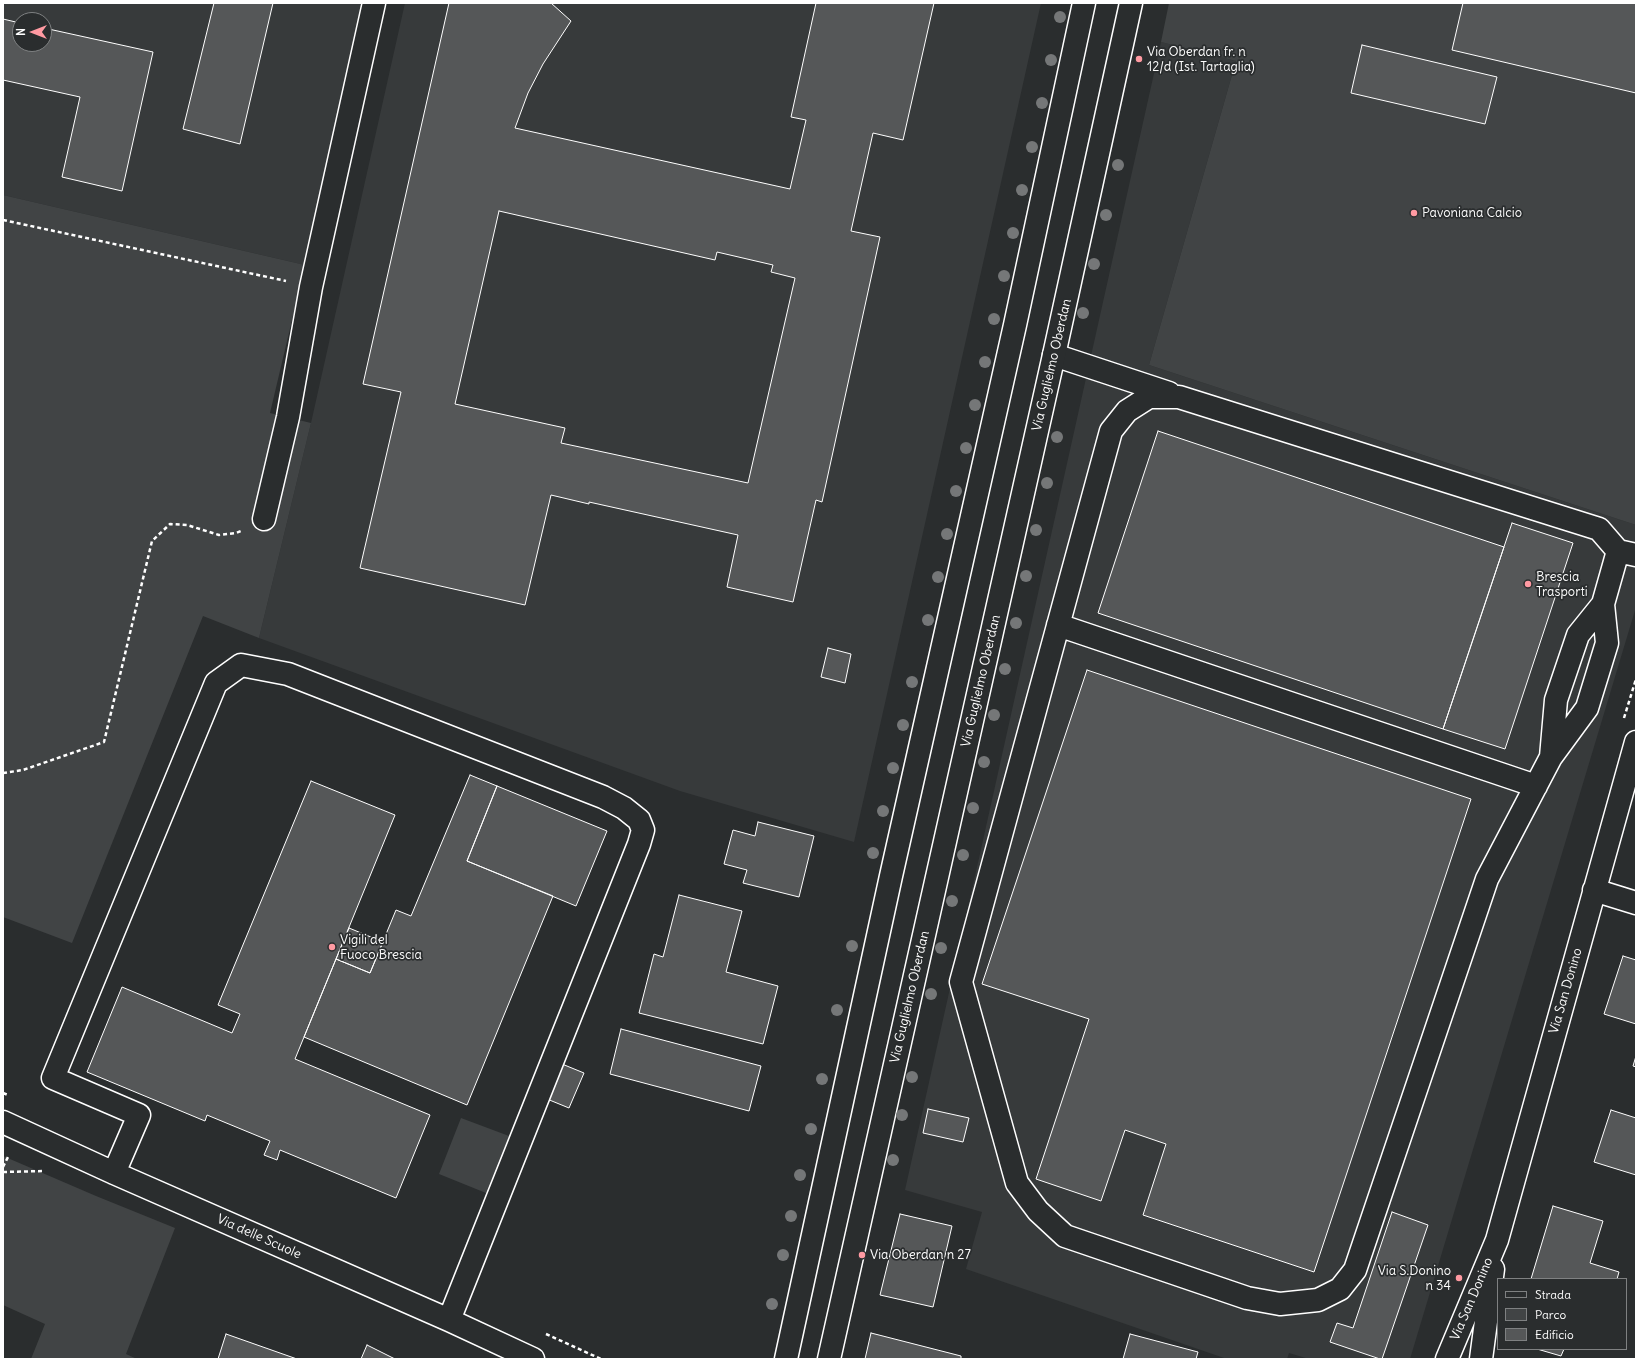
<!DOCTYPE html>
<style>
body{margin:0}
#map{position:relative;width:1639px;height:1362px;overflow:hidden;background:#2a2d2e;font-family:Delius,sans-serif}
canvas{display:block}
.frame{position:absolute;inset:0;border:4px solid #fff;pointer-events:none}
.legend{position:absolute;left:1497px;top:1278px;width:130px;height:72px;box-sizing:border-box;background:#2a2d2e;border:1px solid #7f8182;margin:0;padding:5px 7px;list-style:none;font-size:12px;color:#fff}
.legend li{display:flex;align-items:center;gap:8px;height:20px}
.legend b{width:20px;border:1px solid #7f8182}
.north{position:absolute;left:12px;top:12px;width:40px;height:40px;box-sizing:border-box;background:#2a2d2e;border:1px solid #7f8182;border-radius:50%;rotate:270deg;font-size:11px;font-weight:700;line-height:16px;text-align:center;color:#fff}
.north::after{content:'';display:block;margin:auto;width:14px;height:18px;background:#ff9aa2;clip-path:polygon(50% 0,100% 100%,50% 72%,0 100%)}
</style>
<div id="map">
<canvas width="1639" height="1362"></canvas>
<div class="frame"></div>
<ul class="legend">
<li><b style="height:5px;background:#2a2d2e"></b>Strada</li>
<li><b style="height:11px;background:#414445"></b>Parco</li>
<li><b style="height:11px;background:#555758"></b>Edificio</li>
</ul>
<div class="north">N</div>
</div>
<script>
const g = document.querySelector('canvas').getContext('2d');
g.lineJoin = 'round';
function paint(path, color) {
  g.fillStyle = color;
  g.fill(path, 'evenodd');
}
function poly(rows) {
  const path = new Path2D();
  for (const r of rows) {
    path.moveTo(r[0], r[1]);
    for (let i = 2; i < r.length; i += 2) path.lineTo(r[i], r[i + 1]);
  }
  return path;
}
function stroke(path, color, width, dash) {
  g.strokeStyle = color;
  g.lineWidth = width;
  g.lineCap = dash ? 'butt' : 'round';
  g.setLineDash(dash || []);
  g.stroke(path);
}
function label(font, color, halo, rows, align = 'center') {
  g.font = font + ' Delius,sans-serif';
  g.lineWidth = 3.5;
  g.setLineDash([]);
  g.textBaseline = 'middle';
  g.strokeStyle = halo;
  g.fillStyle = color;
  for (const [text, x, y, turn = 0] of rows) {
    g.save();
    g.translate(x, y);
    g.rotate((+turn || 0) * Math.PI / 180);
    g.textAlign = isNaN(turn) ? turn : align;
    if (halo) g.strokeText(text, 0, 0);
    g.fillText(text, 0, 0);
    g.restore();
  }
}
paint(poly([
 [3,3,362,3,305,265,3,195],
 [20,20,44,20,44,44,20,44],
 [405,3,1041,3,854,842,680,791,259,638,311,423],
 [1161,42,1236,61,1149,365,1636,525,1636,607,1410,1359,1309,1359,1289,1353,1287,1359,1227,1359,966,1269,982,1212,905,1190]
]), '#373a3b');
paint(poly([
 [1169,3,1636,3,1636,525,1149,365,1236,61,1161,42],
 [3,195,305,265,270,413,311,423,259,638,203,616,72,943,3,917],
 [461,1118,509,1136,486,1193,439,1174],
 [3,1156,96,1196,175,1228,126,1354,137,1359,31,1359,45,1324,3,1305]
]), '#414445');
const building = poly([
 [214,3,273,3,240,144,183,129,214,3],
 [449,3,551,3,571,21,543,64,528,93,515,128,790,189,806,120,791,117,816,3,934,3,903,140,873,133,851,231,880,237,822,502,816,500,793,602,727,587,738,535,589,502,589,504,551,495,525,605,360,568,401,392,363,384,449,3],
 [499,211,715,260,717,252,773,265,771,272,795,278,748,483,561,443,565,428,455,404,499,211],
 [1463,3,1636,3,1636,93,1452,50,1463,3],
 [3,19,20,23,20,44,44,44,44,28,153,52,122,191,62,177,80,97,3,80,3,19],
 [1362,45,1497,77,1485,124,1351,93,1362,45],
 [1158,431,1504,547,1443,729,1098,613,1158,431],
 [1512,523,1573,543,1505,749,1443,729,1512,523],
 [828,648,851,654,845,683,821,677,828,648],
 [1087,670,1471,799,1314,1272,1143,1215,1166,1144,1125,1130,1101,1201,1036,1179,1089,1019,982,984,1087,670],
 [470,775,497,786,467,861,553,896,467,1105,304,1037,336,959,370,973,396,910,411,916,470,775],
 [311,781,395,815,295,1059,430,1115,396,1198,280,1150,277,1160,264,1155,270,1141,207,1115,205,1121,87,1072,122,987,232,1033,240,1014,218,1005,311,781],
 [497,786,607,831,576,906,467,861,497,786],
 [758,822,814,836,799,897,743,883,747,870,724,864,733,830,755,836,758,822],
 [679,895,742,911,726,972,778,986,763,1044,639,1013,654,954,663,957,679,895],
 [349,928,383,942,370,973,336,959,349,928],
 [1623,956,1636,960,1636,1024,1604,1014,1623,956],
 [621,1029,761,1066,749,1111,610,1074,621,1029],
 [1636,1056,1636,1067,1633,1066,1636,1056],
 [562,1064,584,1073,569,1108,547,1099,562,1064],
 [928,1109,969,1118,963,1142,923,1133,928,1109],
 [1611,1110,1636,1118,1636,1175,1594,1162,1611,1110],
 [1553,1206,1603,1221,1590,1263,1619,1272,1617,1279,1531,1279,1553,1206],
 [1392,1212,1428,1225,1382,1359,1380,1359,1330,1342,1337,1323,1353,1328,1392,1212],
 [900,1214,952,1226,933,1307,880,1295,900,1214],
 [871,1333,961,1356,961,1359,865,1359,871,1333],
 [226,1334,297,1359,218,1359,226,1334],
 [1130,1334,1198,1352,1196,1359,1123,1359,1130,1334],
 [367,1345,395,1359,361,1359,367,1345],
 [1537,1349,1564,1349,1561,1356,1537,1349]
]);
paint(building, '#555758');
stroke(building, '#fff', 1);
const minor = poly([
 [1054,355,1169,393],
 [1149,397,1179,397,1599,529,1618,551,1603,604,1607,643,1587,708,1551,757,1487,879,1355,1270,1340,1289,1318,1300,1280,1304,1247,1298,1065,1236,1038,1211,1017,1183,961,982,1111,431,1127,411,1149,397],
 [264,519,288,417,311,287,374,3],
 [1618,551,1636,555],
 [1058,625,1536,786],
 [1551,757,1556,700,1578,635,1603,604],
 [1594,890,1636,903],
 [3,1122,114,1173,449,1320,533,1359],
 [114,1173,139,1115,53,1078,216,683,241,665,288,674,603,797,624,808,639,820,643,830,639,844,449,1320],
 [1447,1359,1497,1240,1636,742],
 [1481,1359,1493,1269]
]);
const major = poly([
 [786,1359,891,876,1015,325,1084,3],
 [829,1359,1054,355,1131,3]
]);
stroke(minor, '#fff', 25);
stroke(major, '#fff', 25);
stroke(poly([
 [3,220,286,281],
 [1624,718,1636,679],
 [3,773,23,770,104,742,152,541,170,524,187,525,219,535,236,533,241,531],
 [3,1093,8,1095],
 [3,1167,9,1155],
 [3,1172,44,1171],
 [546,1334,601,1359]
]), '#fff', 2.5, [4, 3]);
stroke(minor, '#2a2d2e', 22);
stroke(major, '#2a2d2e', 22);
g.fillStyle = '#757778';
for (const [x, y] of [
 [1060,17],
 [1051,60],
 [1042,103],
 [1032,147],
 [1118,165],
 [1022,190],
 [1106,215],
 [1013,233],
 [1094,264],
 [1004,276],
 [1083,313],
 [994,319],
 [985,362],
 [975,405],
 [1057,437],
 [966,448],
 [1047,483],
 [956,491],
 [1036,530],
 [947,534],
 [1026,576],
 [938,577],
 [928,620],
 [1016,623],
 [1005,669],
 [912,682],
 [994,715],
 [903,725],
 [984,762],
 [893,768],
 [973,808],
 [883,811],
 [873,853],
 [963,855],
 [952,901],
 [852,946],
 [941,948],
 [931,994],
 [837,1010],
 [912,1077],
 [822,1079],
 [902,1115],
 [811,1129],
 [893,1160],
 [800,1175],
 [791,1216],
 [783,1255],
 [772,1304]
]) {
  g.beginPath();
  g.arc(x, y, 6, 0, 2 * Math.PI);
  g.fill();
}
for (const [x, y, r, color] of [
 [1139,59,4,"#ff9aa2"],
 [1414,213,4,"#ff9aa2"],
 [1528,584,4,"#ff9aa2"],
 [332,947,4,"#ff9aa2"],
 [862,1255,4,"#ff9aa2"],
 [1459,1278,4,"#ff9aa2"]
]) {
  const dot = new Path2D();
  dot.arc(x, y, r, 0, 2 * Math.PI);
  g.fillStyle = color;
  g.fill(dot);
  stroke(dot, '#2a2d2e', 1.5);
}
label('13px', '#fff', '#2a2d2e', [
 ["Via Oberdan fr. n",1147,52],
 ["12/d (Ist. Tartaglia)",1147,67],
 ["Pavoniana Calcio",1422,213],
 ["Brescia",1536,577],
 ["Trasporti",1536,592],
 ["Vigili del",340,940],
 ["Fuoco Brescia",340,955],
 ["Via Oberdan n 27",870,1255],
 ["Via S.Donino",1451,1271,"right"],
 ["n 34",1451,1286,"right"]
], 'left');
label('13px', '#fff', '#2a2d2e', [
 ["Via Guglielmo Oberdan",1052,365,-77],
 ["Via Guglielmo Oberdan",981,681,-77],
 ["Via San Donino",1566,991,-74],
 ["Via Guglielmo Oberdan",910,997,-77],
 ["Via delle Scuole",259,1237,24],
 ["Via San Donino",1472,1299,-67]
]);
</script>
